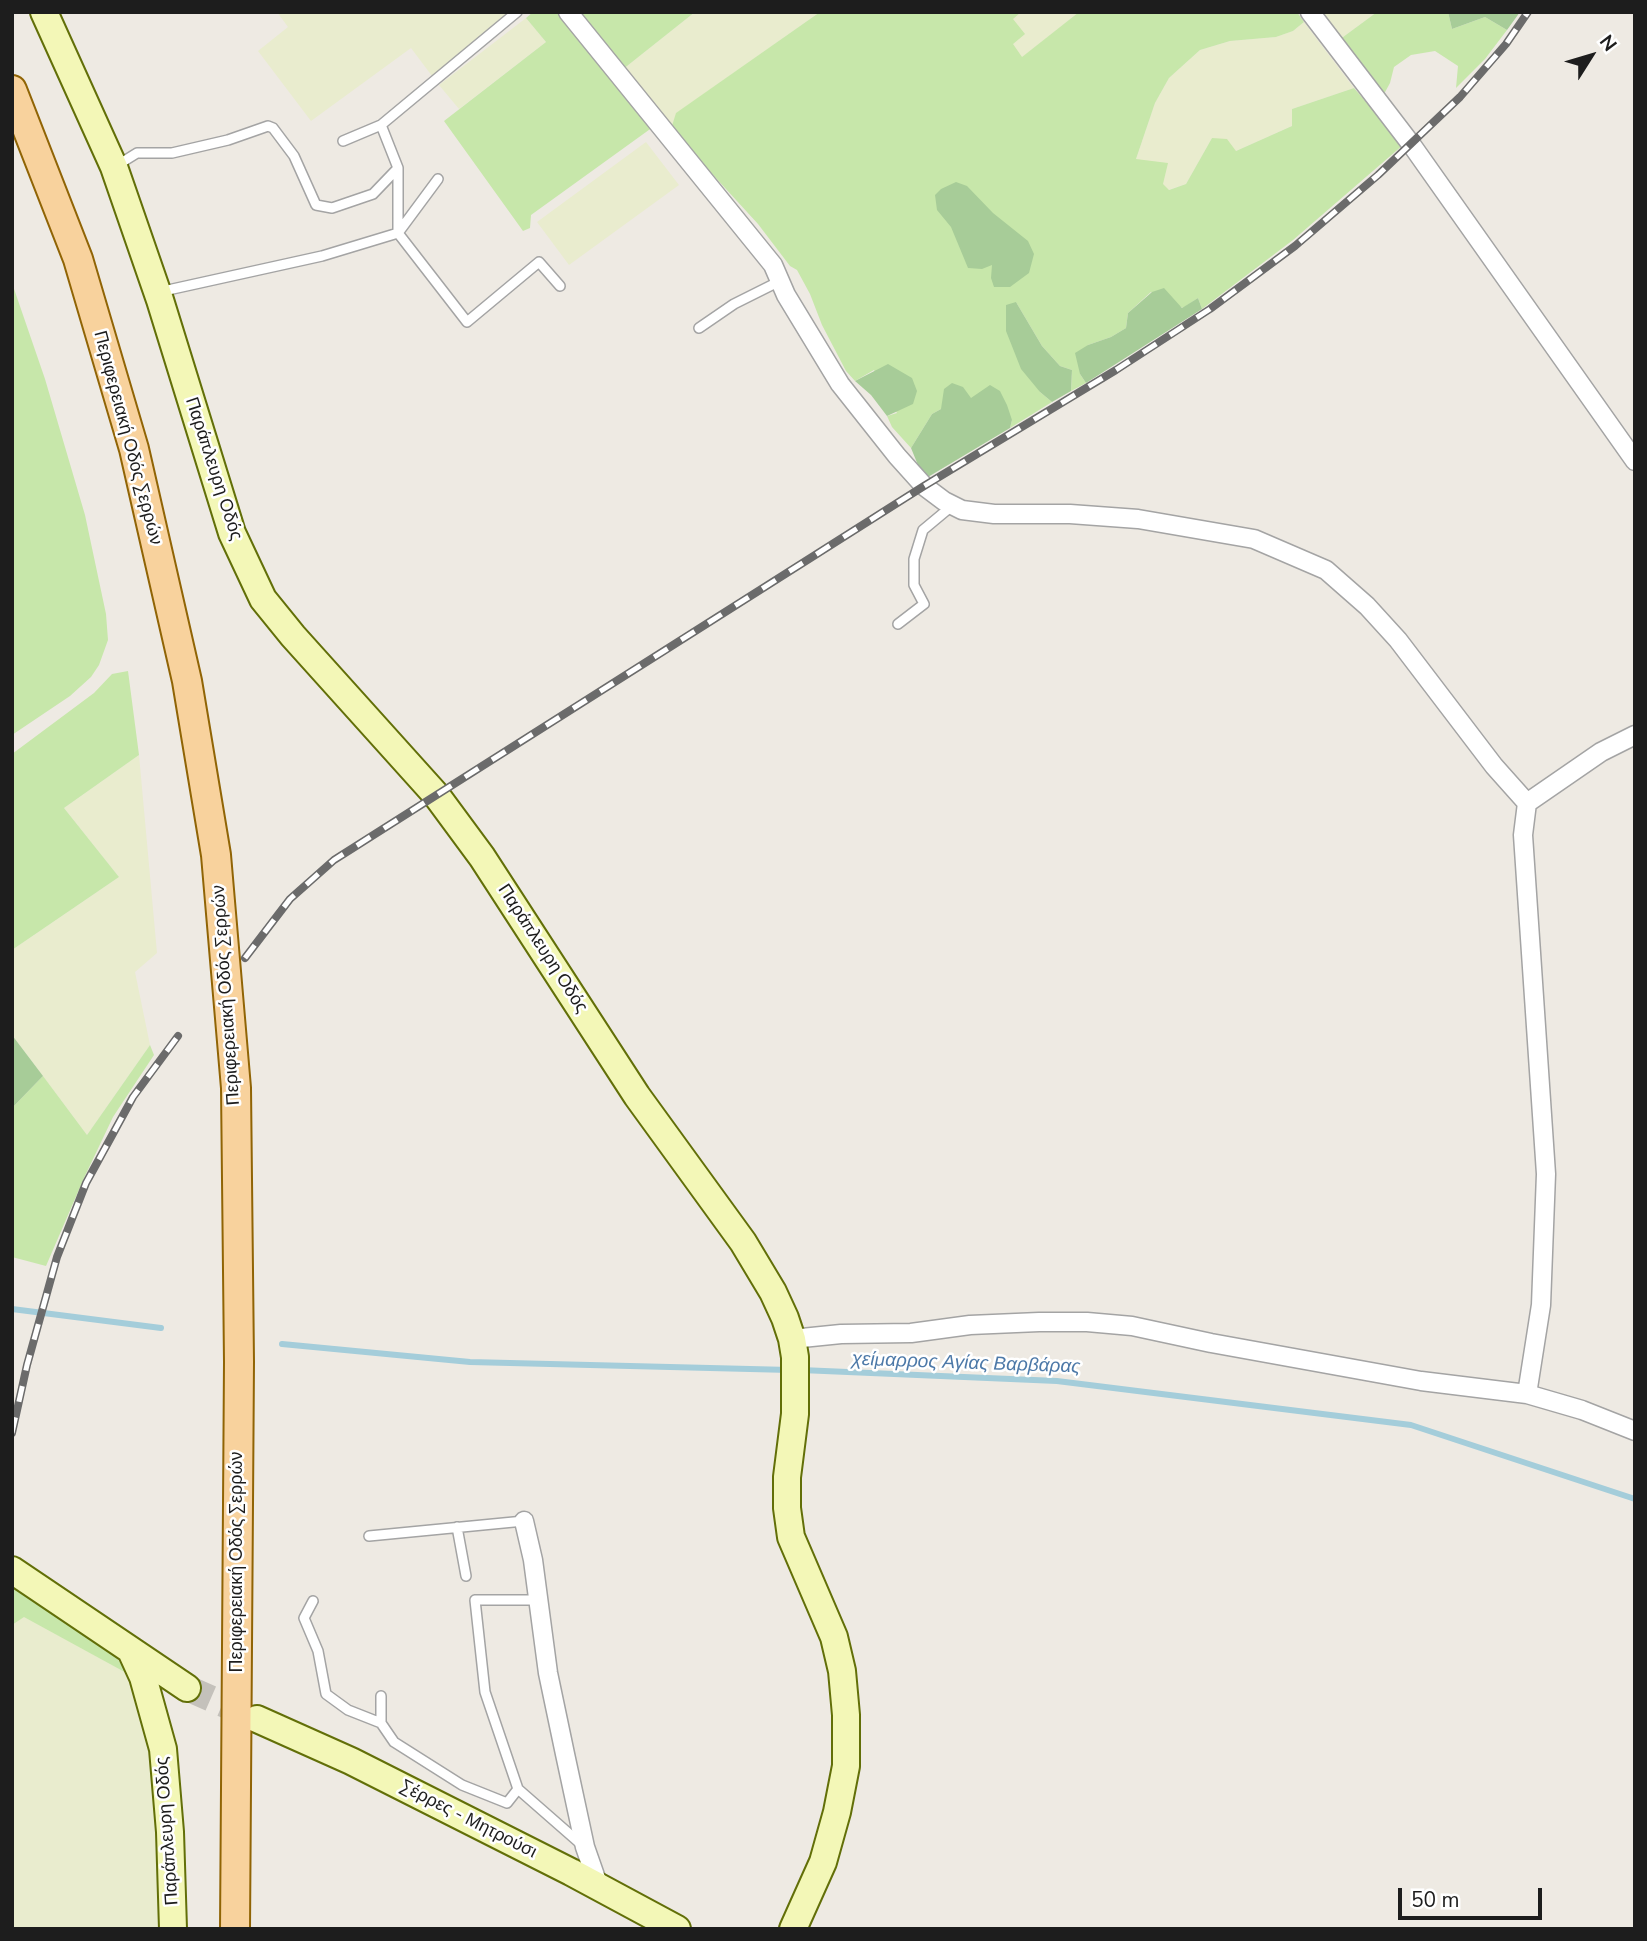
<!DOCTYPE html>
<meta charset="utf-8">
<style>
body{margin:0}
#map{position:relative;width:1647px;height:1941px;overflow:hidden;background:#eeeae3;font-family:"Nunito Sans",sans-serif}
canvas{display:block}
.frame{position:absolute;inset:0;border:14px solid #1d1d1d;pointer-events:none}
.north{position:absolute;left:1556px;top:21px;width:70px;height:70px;-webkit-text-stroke:5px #fff;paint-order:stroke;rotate:53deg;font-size:19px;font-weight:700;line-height:28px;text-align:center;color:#1d1d1d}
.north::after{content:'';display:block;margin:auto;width:24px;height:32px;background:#1d1d1d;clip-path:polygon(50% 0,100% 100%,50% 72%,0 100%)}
.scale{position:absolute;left:1398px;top:1888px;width:144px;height:32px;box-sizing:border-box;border:4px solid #1d1d1d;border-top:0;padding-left:9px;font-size:21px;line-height:24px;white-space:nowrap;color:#1d1d1d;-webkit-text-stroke:5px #fff;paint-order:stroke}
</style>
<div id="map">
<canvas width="1647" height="1941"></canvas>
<div class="frame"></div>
<div class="north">N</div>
<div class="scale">50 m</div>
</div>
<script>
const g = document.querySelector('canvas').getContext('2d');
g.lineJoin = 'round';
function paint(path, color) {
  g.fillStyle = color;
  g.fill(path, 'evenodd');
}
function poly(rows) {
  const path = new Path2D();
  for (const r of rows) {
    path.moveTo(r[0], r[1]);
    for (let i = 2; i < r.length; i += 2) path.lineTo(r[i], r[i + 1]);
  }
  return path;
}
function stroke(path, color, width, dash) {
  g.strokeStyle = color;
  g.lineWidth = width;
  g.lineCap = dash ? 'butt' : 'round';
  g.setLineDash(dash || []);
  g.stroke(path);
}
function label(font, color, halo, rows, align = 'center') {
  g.font = font + ' "Nunito Sans",sans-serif';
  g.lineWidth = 5;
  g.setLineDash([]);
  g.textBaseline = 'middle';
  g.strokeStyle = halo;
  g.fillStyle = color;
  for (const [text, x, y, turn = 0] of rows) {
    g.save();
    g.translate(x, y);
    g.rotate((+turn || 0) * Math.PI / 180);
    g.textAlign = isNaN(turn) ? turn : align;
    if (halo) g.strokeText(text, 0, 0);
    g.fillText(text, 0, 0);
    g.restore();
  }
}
paint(poly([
 [277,12,512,12,432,76,411,48,311,121,258,51,288,27],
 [695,12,820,12,677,113,671,129,622,70],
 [947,12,1079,12,998,77],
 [1318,12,1377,12,1339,40],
 [526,18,546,42,459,109,439,85],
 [1304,22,1354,88,1292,109,1292,126,1236,151,1212,138,1186,184,1168,190,1136,159,1155,103,1169,78,1200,50,1230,41,1276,37,1293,31],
 [646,142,679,185,569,265,537,222],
 [139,755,157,953,135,972,150,1045,87,1135,12,1035,12,950,119,877,64,808],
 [24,1616,130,1675,159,1782,163,1929,12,1929,12,1625]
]), '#e9ecce');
paint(poly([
 [533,12,557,12,653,127,531,215,530,228,523,231,444,121,546,42,526,18],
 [580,12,695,12,622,70],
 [820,12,1021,12,1013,19,1025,34,1013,44,1022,57,1079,12,1297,12,1304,22,1293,31,1276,37,1230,41,1200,50,1169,78,1155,103,1136,159,1168,163,1163,184,1169,190,1186,184,1212,138,1227,139,1236,151,1292,126,1292,109,1354,88,1403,145,1293,240,1202,309,1198,298,1183,308,1151,292,1128,313,1126,328,1111,337,1088,345,1080,374,1086,383,1071,391,1072,370,1060,366,1042,346,1016,302,1040,392,1052,402,1010,428,1012,420,971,398,941,409,932,414,911,448,892,427,887,416,897,413,874,370,855,381,846,371,822,325,810,294,797,270,790,266,758,224,671,129,676,113],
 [1377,12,1448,12,1452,29,1485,17,1507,30,1485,59,1456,88,1458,66,1435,51,1411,55,1394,67,1390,83,1384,94,1339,40],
 [12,283,45,379,85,515,106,614,108,640,99,665,91,677,70,696,12,735],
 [128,671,139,755,64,808,119,877,12,950,12,754,94,693,112,674],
 [150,1045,154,1055,113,1117,84,1178,46,1266,12,1257,12,1108,43,1076,87,1135],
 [12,1585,108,1647,130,1675,24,1617,12,1625]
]), '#c7e7aa');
paint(poly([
 [1448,12,1520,12,1507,30,1485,17,1452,29],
 [956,182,967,186,993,213,1028,241,1034,254,1029,273,1010,287,994,287,991,278,992,265,982,269,968,268,951,227,937,210,935,195,941,189],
 [1164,288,1182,308,1198,298,1202,309,1086,383,1080,374,1075,353,1088,345,1111,337,1126,328,1128,313,1152,292],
 [1016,302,1042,346,1060,366,1072,370,1071,391,1052,402,1040,392,1021,369,1006,331,1006,305],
 [888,364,912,378,917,391,913,404,887,416,871,395,855,381],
 [952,383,963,387,971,398,990,385,1000,391,1007,405,1012,420,1010,428,928,477,920,470,911,448,932,414,941,409,944,389],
 [12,1035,43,1076,12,1108]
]), '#a7cc98');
stroke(poly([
 [12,1309,161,1328],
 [282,1344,470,1362,790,1370],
 [801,1370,1057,1381,1411,1425,1635,1499]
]), '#a4cdda', 6);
stroke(poly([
 [187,1688,255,1718]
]), '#c4c1bb', 26, [26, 13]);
const lane = poly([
 [343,141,381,125,517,12],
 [116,166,137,153,172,153,228,140,268,126,273,128,294,156,316,205,332,208,373,194,398,168],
 [438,179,398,233,467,322,539,262,560,286],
 [159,292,322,256,398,233,398,168,381,125],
 [699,328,734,304,780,281],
 [898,624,924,604,914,585,914,559,923,530,953,505],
 [457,1527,466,1576],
 [369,1536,524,1521],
 [313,1601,304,1618,318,1651,326,1694,348,1710,381,1723],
 [381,1696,381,1723,394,1742,462,1785,507,1803,518,1789,485,1692,475,1600,539,1600],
 [518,1789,582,1845]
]);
const street = poly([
 [568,12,773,265,786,295,840,384,897,456,924,486,944,501,962,510,994,514,1070,514,1138,519,1254,539,1326,570,1367,606,1398,640,1494,766,1527,803,1523,835,1546,1174,1541,1305,1527,1394],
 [1310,12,1411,144,1635,461],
 [1527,803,1601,752,1635,735],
 [792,1339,841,1334,911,1333,970,1325,1039,1322,1087,1322,1132,1326,1211,1343,1421,1381,1527,1394,1582,1410,1635,1431],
 [524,1521,533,1560,548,1673,565,1754,585,1847,599,1887]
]);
const secondary = poly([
 [44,12,114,167,160,300,232,533,263,599,293,636,437,796,482,857,637,1096,743,1242,773,1292,785,1318,792,1339,795,1357,795,1414,787,1477,787,1508,791,1537,834,1637,842,1671,846,1715,846,1766,837,1812,823,1862,793,1929],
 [12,1570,187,1688],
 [132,1653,143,1677,163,1749,170,1832,173,1929],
 [257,1719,351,1761,571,1872,677,1929]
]);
const primary = poly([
 [12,90,78,259,134,449,187,681,216,855,236,1088,239,1362,235,1929]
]);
stroke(lane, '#a4a4a4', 12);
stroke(street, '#a4a4a4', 21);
stroke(secondary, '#626f08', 30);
stroke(primary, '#906405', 32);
stroke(lane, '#fff', 9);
stroke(street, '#fff', 18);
stroke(secondary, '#f3f7b7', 26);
stroke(primary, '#f8d29d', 28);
const rail = poly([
 [245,958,290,899,334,860,924,486,1116,370,1210,309,1295,246,1378,175,1460,97,1506,44,1528,12],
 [12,1433,27,1365,57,1257,86,1183,133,1097,178,1036]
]);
stroke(rail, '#6b6b6b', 8);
stroke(rail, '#fff', 5, [16]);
label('18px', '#1d1d1d', '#fff', [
 ["Περιφερειακή Οδός Σερρών",127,438,75],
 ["Παράπλευρη Οδός",213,469,72],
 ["Παράπλευρη Οδός",542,949,57],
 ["Περιφερειακή Οδός Σερρών",227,995,-94],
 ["Περιφερειακή Οδός Σερρών",238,1562,-90],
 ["Σέρρες - Μητρούσι",468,1820,27],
 ["Παράπλευρη Οδός",168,1831,-94]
]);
label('italic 19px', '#4d79a8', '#fff', [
 ["χείμαρρος Αγίας Βαρβάρας",966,1364,2]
]);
</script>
